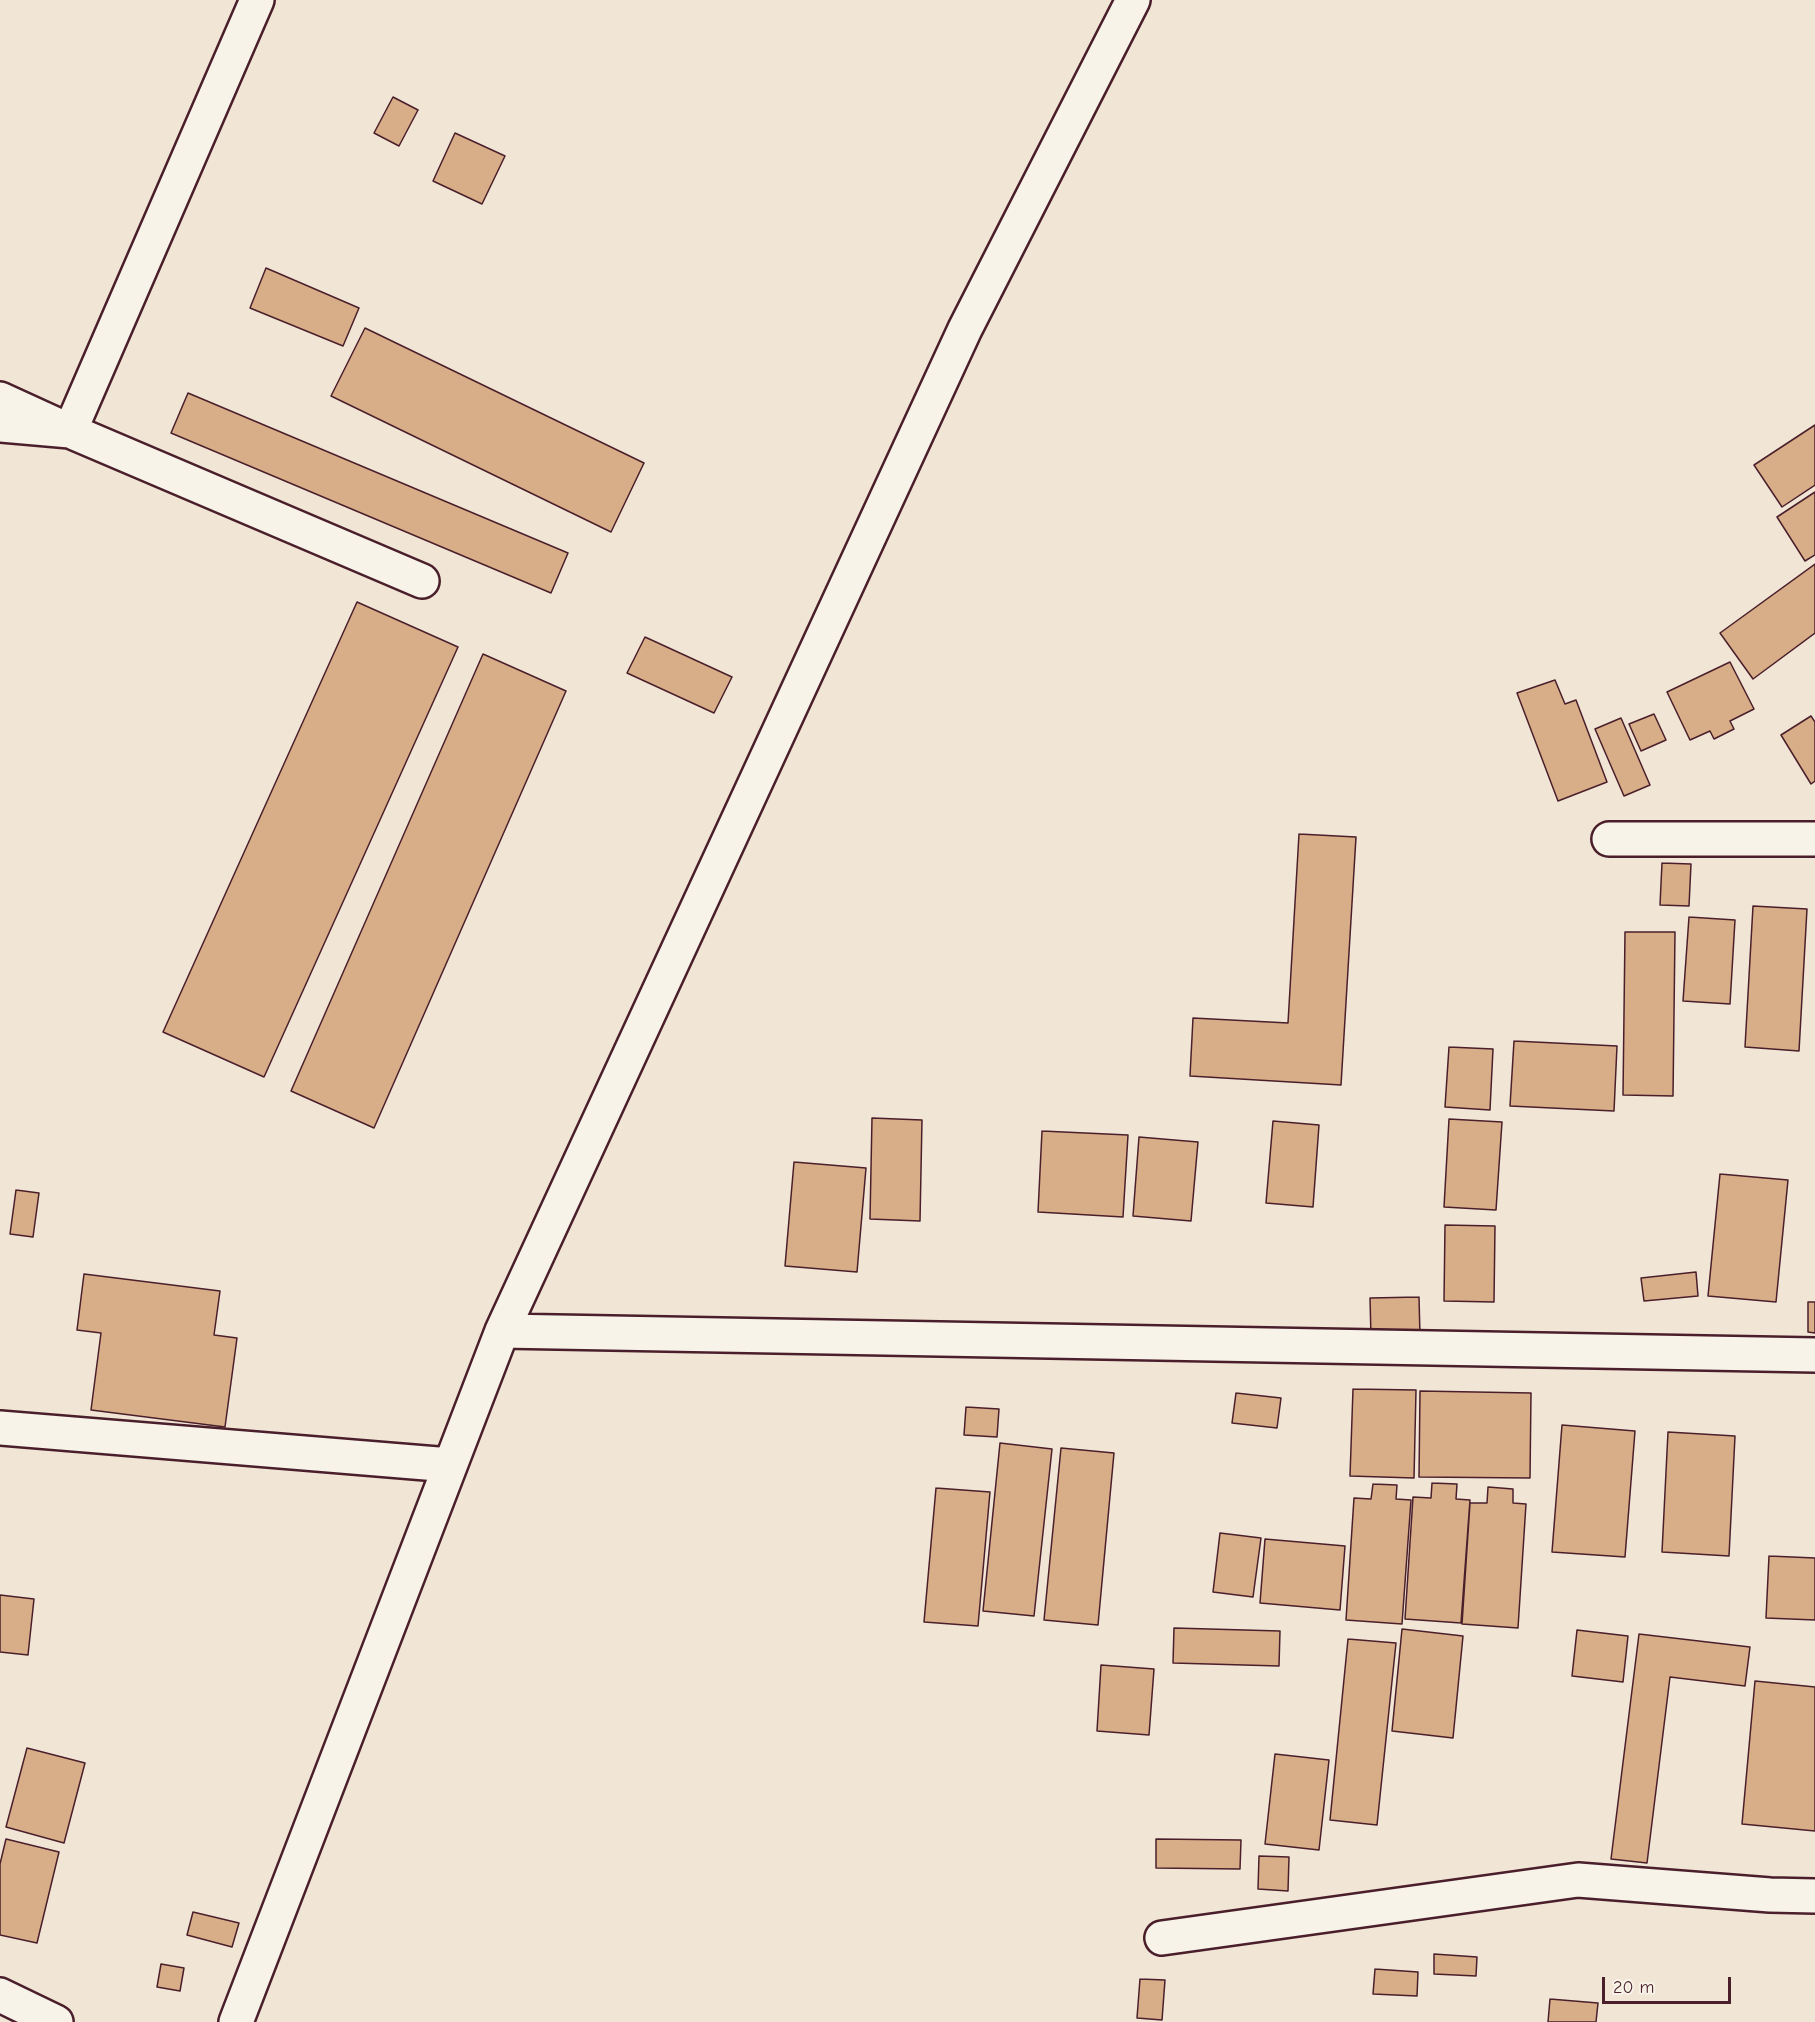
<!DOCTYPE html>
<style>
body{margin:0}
#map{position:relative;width:1815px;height:2022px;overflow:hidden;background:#f1e5d5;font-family:"Comic Neue",sans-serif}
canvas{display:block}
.scale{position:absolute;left:1602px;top:1977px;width:129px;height:27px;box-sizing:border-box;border:3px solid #4a1f2b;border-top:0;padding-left:8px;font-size:18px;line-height:21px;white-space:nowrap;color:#4a1f2b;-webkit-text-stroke:4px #f7f3e8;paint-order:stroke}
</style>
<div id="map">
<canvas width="1815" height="2022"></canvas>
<div class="scale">20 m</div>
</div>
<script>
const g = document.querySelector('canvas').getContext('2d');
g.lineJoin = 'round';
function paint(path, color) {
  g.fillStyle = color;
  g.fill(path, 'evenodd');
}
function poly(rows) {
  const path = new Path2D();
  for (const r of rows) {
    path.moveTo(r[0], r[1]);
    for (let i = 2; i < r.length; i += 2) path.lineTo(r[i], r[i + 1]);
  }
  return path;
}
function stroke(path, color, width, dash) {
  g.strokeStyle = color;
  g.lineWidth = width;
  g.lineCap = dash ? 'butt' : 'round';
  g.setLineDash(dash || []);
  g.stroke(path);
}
const building = poly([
 [393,97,418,110,399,146,374,133,393,97],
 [455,133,505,156,482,204,433,181,455,133],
 [266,268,359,308,343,346,250,308,266,268],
 [365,328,644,463,611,532,331,396,365,328],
 [188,393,568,553,551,593,171,433,188,393],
 [1815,425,1815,485,1782,507,1754,465,1815,425],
 [1815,492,1815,555,1805,561,1777,517,1815,492],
 [1815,564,1815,633,1753,679,1720,633,1815,564],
 [357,602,458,647,264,1077,163,1032,357,602],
 [645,637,732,677,714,713,627,673,645,637],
 [483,654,566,691,374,1128,291,1091,483,654],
 [1730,662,1754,709,1730,721,1734,729,1714,739,1710,731,1690,740,1667,692,1730,662],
 [1555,680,1565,704,1576,700,1607,782,1558,801,1517,693,1555,680],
 [1654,714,1666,740,1641,751,1629,724,1654,714],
 [1811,716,1815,722,1815,781,1811,784,1781,735,1811,716],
 [1621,718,1650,785,1624,796,1595,729,1621,718],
 [1299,834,1356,837,1341,1085,1190,1076,1193,1018,1288,1023,1299,834],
 [1662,863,1691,864,1689,906,1660,905,1662,863],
 [1753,906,1807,909,1799,1051,1745,1047,1753,906],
 [1689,917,1735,920,1730,1004,1683,1001,1689,917],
 [1625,932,1675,932,1673,1096,1623,1095,1625,932],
 [1514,1041,1617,1046,1614,1111,1510,1106,1514,1041],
 [1449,1047,1493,1049,1490,1110,1445,1107,1449,1047],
 [872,1118,922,1120,920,1221,870,1219,872,1118],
 [1449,1119,1502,1122,1496,1210,1444,1207,1449,1119],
 [1273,1121,1319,1125,1313,1207,1266,1203,1273,1121],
 [1042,1131,1128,1135,1123,1217,1038,1212,1042,1131],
 [1139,1137,1198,1142,1191,1221,1133,1216,1139,1137],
 [794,1162,866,1168,857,1272,785,1266,794,1162],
 [1720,1174,1788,1180,1776,1302,1708,1296,1720,1174],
 [16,1190,39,1193,33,1237,10,1234,16,1190],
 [1445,1225,1495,1226,1494,1302,1444,1301,1445,1225],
 [1696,1272,1698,1296,1644,1301,1641,1278,1696,1272],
 [84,1274,220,1291,214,1335,237,1338,225,1427,91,1410,101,1333,77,1330,84,1274],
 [1419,1297,1420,1336,1371,1337,1370,1298,1419,1297],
 [1808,1302,1815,1302,1815,1333,1808,1332,1808,1302],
 [1353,1389,1416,1390,1414,1478,1350,1476,1353,1389],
 [1420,1391,1531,1393,1530,1478,1419,1477,1420,1391],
 [1236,1393,1281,1398,1277,1428,1232,1423,1236,1393],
 [966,1407,999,1409,997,1437,964,1435,966,1407],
 [1562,1425,1635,1431,1625,1557,1552,1552,1562,1425],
 [1668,1432,1735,1436,1729,1556,1662,1552,1668,1432],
 [1000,1443,1052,1449,1034,1616,983,1611,1000,1443],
 [1061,1448,1114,1453,1098,1625,1044,1620,1061,1448],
 [1432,1483,1457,1484,1456,1499,1470,1500,1461,1623,1405,1619,1413,1497,1431,1498,1432,1483],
 [1373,1484,1397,1485,1396,1499,1411,1500,1402,1624,1346,1620,1354,1498,1371,1499,1373,1484],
 [1488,1487,1513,1489,1513,1503,1526,1504,1518,1628,1462,1624,1470,1503,1487,1503,1488,1487],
 [936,1488,990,1492,978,1626,924,1622,936,1488],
 [1220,1533,1261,1538,1253,1597,1213,1592,1220,1533],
 [1265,1539,1345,1546,1340,1610,1260,1603,1265,1539],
 [1769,1556,1815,1558,1815,1620,1766,1618,1769,1556],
 [0,1595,34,1599,28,1655,0,1652,0,1595],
 [1174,1628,1280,1631,1279,1666,1173,1663,1174,1628],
 [1402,1629,1463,1636,1453,1738,1392,1731,1402,1629],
 [1577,1630,1628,1636,1623,1682,1572,1676,1577,1630],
 [1639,1634,1750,1647,1745,1686,1670,1677,1647,1863,1611,1859,1639,1634],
 [1348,1639,1396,1643,1377,1825,1330,1820,1348,1639],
 [1101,1665,1154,1669,1149,1735,1097,1731,1101,1665],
 [1755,1681,1815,1687,1815,1831,1742,1824,1755,1681],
 [27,1748,85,1763,64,1843,6,1827,27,1748],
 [1275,1754,1329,1760,1319,1850,1265,1844,1275,1754],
 [6,1839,59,1852,37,1943,0,1935,0,1864,6,1839],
 [1156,1839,1241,1840,1240,1869,1156,1868,1156,1839],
 [1259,1856,1289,1857,1288,1891,1258,1889,1259,1856],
 [193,1912,239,1923,232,1947,187,1935,193,1912],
 [1434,1954,1477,1957,1476,1976,1434,1974,1434,1954],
 [161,1964,184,1968,180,1991,157,1987,161,1964],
 [1375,1969,1418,1972,1417,1996,1373,1994,1375,1969],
 [1140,1979,1165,1980,1162,2020,1137,2018,1140,1979],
 [1550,1999,1598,2003,1596,2022,1548,2022,1550,1999]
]);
paint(building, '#d7ae88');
stroke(building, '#4a1f2b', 1.5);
const minor = poly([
 [0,399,70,431,422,581],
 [0,425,70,431,257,0],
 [1609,839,1815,839],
 [502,1331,1815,1355],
 [0,1428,450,1465],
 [1162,1938,1578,1880,1770,1895,1815,1896],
 [0,1995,56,2022],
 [236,2022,502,1331,965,329,1133,0]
]);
stroke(minor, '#4a1f2b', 38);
stroke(minor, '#f7f3e8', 33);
</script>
